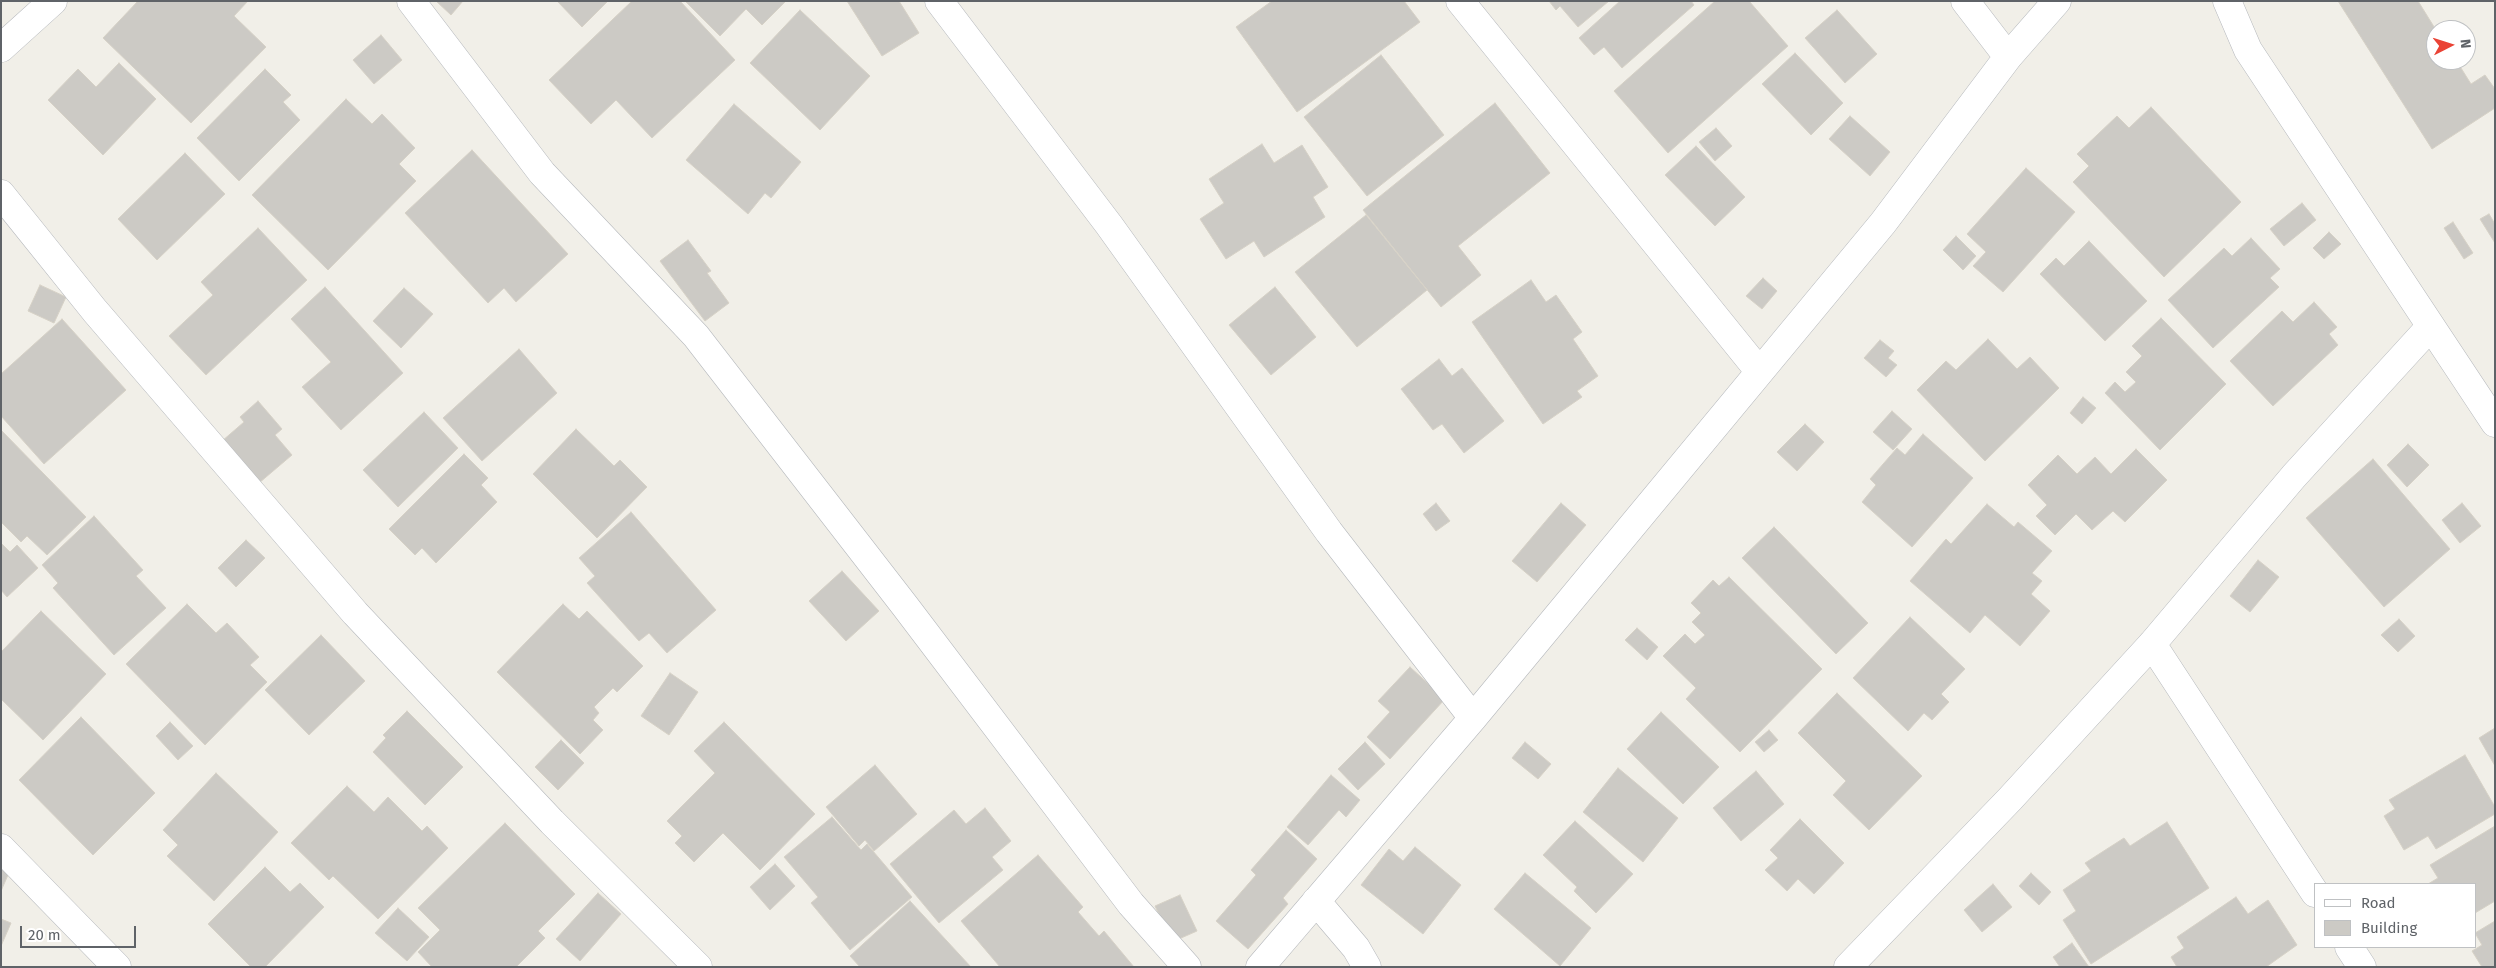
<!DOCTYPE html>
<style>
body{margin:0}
#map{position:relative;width:2496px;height:968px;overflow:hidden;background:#f1efe8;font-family:"Fira Sans",sans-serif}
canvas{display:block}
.frame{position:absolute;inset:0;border:2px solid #5f6368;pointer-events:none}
.legend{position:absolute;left:2314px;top:883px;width:162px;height:65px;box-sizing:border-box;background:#fff;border:1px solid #bfc1c3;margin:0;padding:6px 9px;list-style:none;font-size:15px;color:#5f6368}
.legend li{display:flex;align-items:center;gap:10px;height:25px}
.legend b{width:25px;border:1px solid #bfc1c3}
.north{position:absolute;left:2426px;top:20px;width:50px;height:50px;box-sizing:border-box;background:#fff;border:1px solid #bfc1c3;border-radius:50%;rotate:85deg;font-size:14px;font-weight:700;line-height:20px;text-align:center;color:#5f6368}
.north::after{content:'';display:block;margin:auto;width:18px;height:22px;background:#ea4335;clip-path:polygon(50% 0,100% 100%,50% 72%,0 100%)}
.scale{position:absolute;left:20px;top:926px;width:116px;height:22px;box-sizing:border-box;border:2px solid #5f6368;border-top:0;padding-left:6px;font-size:15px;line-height:18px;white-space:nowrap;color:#5f6368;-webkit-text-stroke:4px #fff;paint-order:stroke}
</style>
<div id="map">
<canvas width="2496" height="968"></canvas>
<div class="frame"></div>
<ul class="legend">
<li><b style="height:6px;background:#fff"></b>Road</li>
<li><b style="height:14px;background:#cccac5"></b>Building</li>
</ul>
<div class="north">N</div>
<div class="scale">20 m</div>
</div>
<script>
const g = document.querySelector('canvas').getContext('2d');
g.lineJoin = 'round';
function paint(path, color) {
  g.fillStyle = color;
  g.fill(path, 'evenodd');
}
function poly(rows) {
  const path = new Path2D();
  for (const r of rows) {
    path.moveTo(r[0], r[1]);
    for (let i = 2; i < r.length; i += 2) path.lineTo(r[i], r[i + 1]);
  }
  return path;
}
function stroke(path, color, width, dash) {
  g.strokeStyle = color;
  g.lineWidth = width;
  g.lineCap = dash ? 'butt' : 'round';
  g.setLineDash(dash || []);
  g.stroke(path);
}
const building = poly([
 [138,1,248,1,234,16,266,47,191,123,103,38,138,1],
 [436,1,463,1,451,15,436,1],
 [557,1,608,1,582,27,557,1],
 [632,1,680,1,735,60,652,138,616,100,591,124,549,80,632,1],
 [685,1,786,1,762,25,746,9,720,36,685,1],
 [847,1,899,1,919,33,882,56,847,1],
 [1272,1,1404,1,1420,22,1297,112,1236,27,1272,1],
 [1549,1,1609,1,1578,27,1560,6,1556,10,1549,1],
 [1620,1,1691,1,1694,5,1622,68,1604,47,1594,55,1579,38,1620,1],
 [1715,1,1749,1,1788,46,1668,153,1614,91,1715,1],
 [2338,1,2418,1,2436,30,2436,60,2456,60,2471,84,2485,75,2495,89,2495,108,2432,149,2338,1],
 [800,10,870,76,820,130,750,63,800,10],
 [1837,10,1877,54,1845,83,1805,38,1837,10],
 [381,35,402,60,374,84,353,60,381,35],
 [1795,53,1843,103,1811,135,1762,84,1795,53],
 [1381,55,1444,135,1367,196,1304,117,1381,55],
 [119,63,156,99,103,155,48,100,78,69,96,87,119,63],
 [265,69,291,95,283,102,300,120,239,181,197,138,265,69],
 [346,99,372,124,382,114,415,148,399,164,416,181,328,270,252,195,346,99],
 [1495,103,1550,173,1458,246,1481,275,1441,307,1363,210,1495,103],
 [734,104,801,162,771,198,765,193,748,214,686,160,734,104],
 [2151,107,2241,202,2164,277,2073,182,2089,166,2077,154,2117,116,2129,128,2151,107],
 [1850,116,1890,152,1870,176,1829,139,1850,116],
 [1716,128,1732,146,1715,161,1699,142,1716,128],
 [1262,144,1274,163,1302,145,1328,187,1313,197,1325,217,1264,257,1254,241,1226,259,1200,219,1224,203,1209,179,1262,144],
 [1696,146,1745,197,1715,226,1665,175,1696,146],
 [472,150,568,254,516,302,504,288,488,303,405,213,472,150],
 [185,153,225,194,157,260,118,219,185,153],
 [2026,168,2075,212,2003,292,1973,266,1986,252,1967,234,2026,168],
 [2302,203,2316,220,2284,246,2270,229,2302,203],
 [2489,214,2495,224,2495,243,2480,219,2489,214],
 [1366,215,1427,290,1357,347,1295,272,1366,215],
 [2453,222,2473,253,2464,259,2444,228,2453,222],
 [258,228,307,280,206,375,169,336,213,295,201,282,258,228],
 [2329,232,2341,244,2324,259,2313,248,2329,232],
 [1956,236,1976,256,1963,270,1943,250,1956,236],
 [2251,238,2280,269,2270,278,2279,287,2213,348,2168,300,2224,248,2232,256,2251,238],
 [688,240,711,271,707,273,729,303,705,321,660,261,688,240],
 [2089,241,2147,301,2105,341,2040,274,2056,258,2064,266,2089,241],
 [1763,278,1777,291,1762,309,1746,296,1763,278],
 [1531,280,1546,302,1556,295,1582,332,1573,339,1598,376,1577,391,1582,397,1543,424,1472,322,1531,280],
 [40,285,66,297,54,323,28,311,40,285],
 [325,287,403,373,341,430,302,387,331,362,291,319,325,287],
 [1275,287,1316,337,1271,375,1229,325,1275,287],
 [404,288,433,314,401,348,373,321,404,288],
 [2314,302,2337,327,2329,334,2338,345,2273,406,2230,361,2282,311,2293,322,2314,302],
 [2161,318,2226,384,2160,450,2105,393,2115,382,2125,392,2136,382,2126,372,2142,356,2132,346,2161,318],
 [62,319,126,390,44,464,1,416,1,374,62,319],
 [1988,339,2017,369,2030,357,2059,388,1985,461,1917,390,1946,361,1956,370,1988,339],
 [1880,340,1894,351,1888,358,1897,365,1886,377,1864,358,1880,340],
 [519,349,557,393,482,461,443,418,519,349],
 [1439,359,1452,376,1462,368,1504,421,1464,453,1442,424,1433,430,1401,389,1439,359],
 [2083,397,2096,408,2082,424,2070,413,2083,397],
 [258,401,282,429,275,435,292,455,259,483,222,441,244,422,240,417,258,401],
 [1892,411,1912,429,1893,450,1873,432,1892,411],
 [424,412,458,448,398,507,363,470,424,412],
 [1805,424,1824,442,1797,471,1777,452,1805,424],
 [576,429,614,466,620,460,647,487,597,538,533,474,576,429],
 [1,430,86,517,47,555,27,536,21,542,1,522,1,430],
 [1923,434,1973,478,1912,547,1862,502,1876,485,1870,479,1897,448,1905,455,1923,434],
 [2408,444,2429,465,2407,487,2387,465,2408,444],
 [2136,449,2167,480,2125,522,2113,511,2092,530,2076,514,2055,535,2036,516,2047,505,2028,485,2058,455,2077,474,2095,457,2111,474,2136,449],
 [464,454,488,478,481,485,497,502,436,563,422,548,415,555,389,529,464,454],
 [2373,459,2450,549,2384,607,2306,518,2373,459],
 [1436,503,1450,521,1436,531,1423,514,1436,503],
 [1561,503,1586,525,1537,582,1512,561,1561,503],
 [2462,503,2481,526,2460,543,2442,520,2462,503],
 [1987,504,2014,527,2018,522,2052,551,2032,573,2042,581,2031,594,2050,611,2020,646,1985,615,1970,633,1910,581,1946,539,1951,544,1987,504],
 [631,512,716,610,667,653,649,633,639,641,587,583,595,576,579,558,631,512],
 [94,516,143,570,136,576,166,608,114,655,53,588,58,583,42,565,94,516],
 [1774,527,1868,623,1836,654,1742,558,1774,527],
 [246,540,265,558,236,587,218,568,246,540],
 [1,543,10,552,17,545,38,568,7,597,1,590,1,543],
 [2258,560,2279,577,2250,612,2230,596,2258,560],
 [842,571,879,611,846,641,809,601,842,571],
 [1729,577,1822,669,1740,752,1686,699,1696,688,1663,656,1685,634,1695,644,1705,635,1692,622,1701,613,1691,603,1713,580,1719,586,1729,577],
 [187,604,216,633,227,623,259,657,250,665,267,682,205,745,126,664,187,604],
 [563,604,579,619,587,611,643,666,617,692,613,688,594,707,599,713,593,720,603,730,580,754,497,672,563,604],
 [41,611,106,674,43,740,1,699,1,652,41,611],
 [1910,617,1965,669,1941,694,1949,702,1932,720,1924,713,1908,731,1853,678,1910,617],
 [2399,619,2415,636,2398,652,2381,635,2399,619],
 [1637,628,1658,647,1647,660,1625,640,1637,628],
 [321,635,365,681,309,735,265,690,321,635],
 [1410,667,1445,699,1390,759,1367,737,1390,712,1378,701,1410,667],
 [670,673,698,692,669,735,641,716,670,673],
 [1837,693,1922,776,1869,830,1833,795,1846,781,1798,733,1837,693],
 [407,711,463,767,425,805,373,752,386,738,383,735,407,711],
 [1661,712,1719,767,1683,804,1627,749,1661,712],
 [81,717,155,793,93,855,19,780,81,717],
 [170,722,193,746,178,760,156,736,170,722],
 [724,722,815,814,760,870,723,833,694,862,675,843,682,836,667,821,715,773,694,751,724,722],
 [2495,728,2495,766,2479,738,2495,728],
 [1769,730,1778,740,1764,752,1755,742,1769,730],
 [561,740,584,763,558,790,535,767,561,740],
 [1365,742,1385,764,1358,790,1338,769,1365,742],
 [1525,742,1551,764,1538,779,1512,758,1525,742],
 [2465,755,2495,807,2495,814,2436,849,2428,836,2404,850,2384,816,2395,809,2389,800,2465,755],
 [875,765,917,814,874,851,865,840,859,846,826,807,875,765],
 [1618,768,1678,818,1643,862,1583,812,1618,768],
 [1756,771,1784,804,1741,841,1713,808,1756,771],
 [216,773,278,832,214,901,167,856,178,845,163,830,216,773],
 [1331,775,1360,800,1346,817,1339,810,1308,845,1287,827,1331,775],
 [347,786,374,812,388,797,422,831,427,826,448,848,378,919,333,876,329,880,291,843,347,786],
 [985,808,1011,841,992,857,1003,870,939,923,890,864,954,810,966,824,985,808],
 [832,817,861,850,867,844,912,897,850,950,811,903,818,897,784,857,832,817],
 [1800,819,1844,863,1814,894,1798,879,1787,891,1765,870,1778,858,1770,850,1800,819],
 [1575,821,1633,874,1596,913,1574,891,1577,887,1543,855,1575,821],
 [2167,822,2209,888,2091,964,2063,920,2076,911,2063,890,2091,871,2085,863,2124,838,2130,846,2167,822],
 [505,823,575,894,538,931,545,938,516,967,432,967,418,952,440,930,418,908,505,823],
 [2495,826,2495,901,2475,913,2475,884,2428,884,2438,878,2430,865,2495,826],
 [1286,830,1317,859,1283,898,1288,904,1248,949,1216,921,1256,875,1251,870,1286,830],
 [1415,847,1461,885,1423,934,1361,885,1389,849,1403,861,1415,847],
 [1038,855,1083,907,1078,912,1099,936,1104,931,1134,967,1000,967,961,921,1038,855],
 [1,863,11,868,1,891,1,863],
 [775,864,795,886,770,910,750,887,775,864],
 [265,867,290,892,300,883,324,907,265,967,251,967,208,924,265,867],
 [1525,873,1591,928,1560,966,1494,909,1525,873],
 [2031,873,2051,892,2039,905,2019,886,2031,873],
 [1993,884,2012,907,1982,932,1964,910,1993,884],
 [598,893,621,914,580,961,556,939,598,893],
 [1180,895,1197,931,1172,942,1155,906,1180,895],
 [2236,897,2248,914,2268,900,2297,945,2266,967,2177,967,2171,957,2184,948,2177,937,2236,897],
 [910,901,971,967,860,967,850,956,910,901],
 [398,908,429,937,407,961,375,933,398,908],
 [1,919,11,923,1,946,1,919],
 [2495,921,2495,967,2482,967,2472,951,2482,945,2475,933,2495,921],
 [2072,943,2089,967,2060,967,2053,957,2072,943]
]);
paint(building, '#cccac5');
stroke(building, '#d6d1c6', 1);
const minor = poly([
 [411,1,542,173,696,336,905,606,1131,904,1187,967],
 [939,1,1109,225,1329,532,1473,718],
 [1460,1,1759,371],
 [1965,1,2008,57],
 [2227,1,2248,50,2495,423],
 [1,48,53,1],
 [1,194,95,311,355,613,552,822,698,967],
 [2152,644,2315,893],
 [1,848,117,967],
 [1316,901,1356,948,1367,967],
 [2349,947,2362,967],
 [1260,967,1473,718,1883,223,2008,57,2057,1],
 [1848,967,2010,799,2152,644,2294,476,2430,327]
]);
stroke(minor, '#b5b8bc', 29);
stroke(minor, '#fff', 28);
</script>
